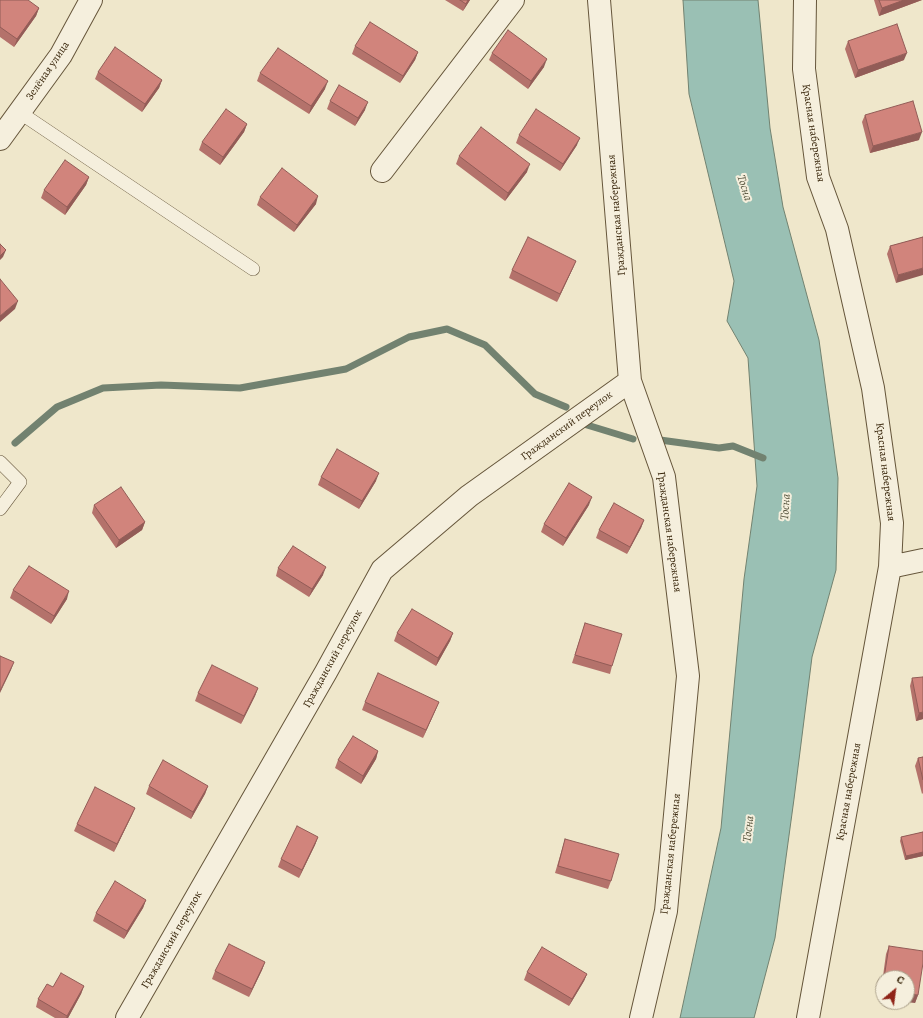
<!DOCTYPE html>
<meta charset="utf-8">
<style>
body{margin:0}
#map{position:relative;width:923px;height:1018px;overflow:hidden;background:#efe7cb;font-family:Alegreya,serif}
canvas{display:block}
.north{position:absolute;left:875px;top:970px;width:40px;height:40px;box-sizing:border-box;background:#f5efdd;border:1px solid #a99e88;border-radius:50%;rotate:29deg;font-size:11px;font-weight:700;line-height:16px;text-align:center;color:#372409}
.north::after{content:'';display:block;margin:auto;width:14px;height:18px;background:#8f2418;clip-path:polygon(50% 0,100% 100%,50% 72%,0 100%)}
</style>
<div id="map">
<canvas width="923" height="1018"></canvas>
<div class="north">С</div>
</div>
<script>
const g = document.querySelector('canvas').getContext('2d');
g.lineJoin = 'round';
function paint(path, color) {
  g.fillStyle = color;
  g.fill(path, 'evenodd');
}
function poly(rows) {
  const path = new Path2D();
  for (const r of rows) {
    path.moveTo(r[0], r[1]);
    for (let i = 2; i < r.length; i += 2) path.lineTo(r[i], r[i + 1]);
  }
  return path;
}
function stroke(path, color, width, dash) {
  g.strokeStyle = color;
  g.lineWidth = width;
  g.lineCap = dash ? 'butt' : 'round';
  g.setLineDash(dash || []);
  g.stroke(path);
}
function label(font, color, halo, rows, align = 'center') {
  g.font = font + ' Alegreya,serif';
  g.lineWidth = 4;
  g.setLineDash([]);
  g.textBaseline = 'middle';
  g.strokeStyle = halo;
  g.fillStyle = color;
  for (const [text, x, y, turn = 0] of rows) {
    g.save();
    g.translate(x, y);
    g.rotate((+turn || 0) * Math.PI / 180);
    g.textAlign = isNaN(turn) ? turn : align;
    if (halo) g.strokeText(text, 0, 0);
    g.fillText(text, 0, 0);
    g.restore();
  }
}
const water = poly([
 [683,0,758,0,770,128,783,207,819,340,838,478,836,570,812,657,794,799,775,938,754,1018,680,1018,721,828,744,579,757,486,748,358,727,321,734,281,689,94,683,0]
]);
paint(water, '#9ac0b4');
stroke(water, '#728270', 1);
stroke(poly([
 [587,425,633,439],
 [660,440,719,448,733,446,763,458],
 [15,443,57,407,103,388,161,385,240,388,346,369,409,337,447,329,485,345,535,394,566,407]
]), '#728270', 7);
const service = poly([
 [19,112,253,269],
 [0,462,20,482,0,509]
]);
const minor = poly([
 [599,0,630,381,664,477,688,676,666,911,641,1018],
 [805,0,804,69,818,177,837,229,873,388,892,523,890,567,808,1018],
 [0,139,61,55,91,0],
 [382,171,513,0],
 [890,567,923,560],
 [127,1018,326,672,382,570,469,496,630,381]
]);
stroke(service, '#65553a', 14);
stroke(minor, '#65553a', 24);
stroke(service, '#f5efdd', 13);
stroke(minor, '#f5efdd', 22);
paint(poly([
 [0,0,39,8,36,16,14,47,0,37],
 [445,0,470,0,463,11],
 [874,0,922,0,879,16],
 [848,41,904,60,855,78,845,49],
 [355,46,418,52,415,60,400,83,352,54],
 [492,53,544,67,528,89,489,60],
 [98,72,162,80,159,88,142,112,95,79],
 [260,73,325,89,309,114,257,81],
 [330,101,365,110,355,126,327,109],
 [865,115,919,140,870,153,862,122],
 [247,124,244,132,220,165,199,150,202,142],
 [519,135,577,145,560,171,516,143],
 [459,156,527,172,505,201,456,164],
 [89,177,86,185,65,215,41,198,44,190],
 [260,197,316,204,294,232,257,205],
 [923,237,896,283,887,254,890,246],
 [576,261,573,268,557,302,509,278,512,270],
 [321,477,376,481,359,509,318,485],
 [94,505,145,522,142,530,116,548,92,513],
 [589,505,563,546,541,532,544,524],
 [644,520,641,528,627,554,596,538,599,530],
 [278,568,323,575,309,597,276,576],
 [13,590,67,599,51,624,10,598],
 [585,623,612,666,610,674,572,663],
 [397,633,453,633,450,641,436,666,394,641],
 [912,678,923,719,916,721,910,686],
 [258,688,255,696,241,724,195,701,198,693],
 [365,702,439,702,436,709,423,738,362,710],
 [378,751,376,759,361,784,335,768,338,760],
 [923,757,923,793,922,794,915,766,918,758],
 [149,786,208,786,205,794,191,819,146,794],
 [135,808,132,815,114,852,74,831,77,824],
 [923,832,923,856,905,860,900,841,901,837],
 [318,837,315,845,299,878,278,867,281,859],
 [565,839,611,881,608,889,555,873],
 [146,900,143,908,124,939,93,921,96,913],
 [889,946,918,995,915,1003,907,978,883,978,883,999,880,998,886,954],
 [265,962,262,970,249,997,212,979,215,971],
 [527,972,587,974,584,981,569,1006,524,980],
 [84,986,81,994,68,1018,55,1018,36,1007,38,999,53,987]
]), '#b4726b');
paint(poly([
 [468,0,470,0,463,11,466,4],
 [904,0,922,0,879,16,882,8],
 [39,8,36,16,14,47,17,39],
 [418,52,415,60,400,83,403,76],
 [907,53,904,60,855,78,858,70],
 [547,59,544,67,528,89,531,81],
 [162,80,159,88,142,112,145,104],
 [328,81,325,89,309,114,311,106],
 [368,102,365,110,355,126,358,118],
 [247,124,244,132,220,165,223,157],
 [922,132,919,140,870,153,873,146],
 [580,138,577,145,560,171,563,164],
 [530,164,527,172,505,201,508,193],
 [89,177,86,185,65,215,67,207],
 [318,196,316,204,294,232,297,225],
 [6,250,3,257,0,260,0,256],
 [576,261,573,268,557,302,560,294],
 [923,268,923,275,896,283,898,275],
 [18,301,15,309,0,322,0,316],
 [379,473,376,481,359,509,362,501],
 [592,497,589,505,563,546,566,538],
 [644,520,641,528,627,554,630,547],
 [145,522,142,530,116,548,119,540],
 [326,567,323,575,309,597,312,589],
 [69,591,67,599,51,624,54,616],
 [453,633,450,641,436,666,438,658],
 [14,662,11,670,0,693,0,691],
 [258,688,255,696,241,724,244,716],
 [439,702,436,709,423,738,426,730],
 [923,712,923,719,916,721,919,713],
 [378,751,376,759,361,784,363,776],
 [208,786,205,794,191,819,193,812],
 [135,808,132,815,114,852,117,844],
 [318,837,315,845,299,878,302,870],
 [923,852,923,856,905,860,906,856],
 [146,900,143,908,124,939,127,931],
 [265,962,262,970,249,997,252,989],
 [587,974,584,981,569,1006,572,999],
 [84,986,81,994,68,1018,66,1018],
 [883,991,883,999,880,998,883,990],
 [907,994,918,995,915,1003,906,1002,907,1002]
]), '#925c57');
const building = poly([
 [0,0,28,0,39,8,17,39,0,27,0,0],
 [460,0,468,0,466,4,460,0],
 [879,0,904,0,882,8,879,0],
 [370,22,418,52,403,76,355,46,370,22],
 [897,24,907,53,858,70,848,41,897,24],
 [508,30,547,59,531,81,492,53,508,30],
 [115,47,162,80,145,104,98,72,115,47],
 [278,48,328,81,311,106,260,73,278,48],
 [339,85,368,102,358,118,330,101,339,85],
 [913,101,922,132,873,146,865,115,913,101],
 [226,109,247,124,223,157,202,142,226,109],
 [536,109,580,138,563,164,519,135,536,109],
 [481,127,530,164,508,193,459,156,481,127],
 [65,160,89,177,67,207,44,190,65,160],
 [282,168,318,196,297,225,260,197,282,168],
 [528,237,576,261,560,294,512,270,528,237],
 [923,237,923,268,898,275,890,246,923,237],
 [0,244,6,250,0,256,0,244],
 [0,279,18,301,0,316,0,279],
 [337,449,379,473,362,501,321,477,337,449],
 [569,483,592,497,566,538,544,524,569,483],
 [121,487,145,522,119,540,94,505,121,487],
 [614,503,644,520,630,547,599,530,614,503],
 [293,546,326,567,312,589,278,568,293,546],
 [29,566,69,591,54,616,13,590,29,566],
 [412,609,453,633,438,658,397,633,412,609],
 [585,623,622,634,612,666,575,655,585,623],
 [0,656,14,662,0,691,0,656],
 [212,665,258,688,244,716,198,693,212,665],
 [378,673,439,702,426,730,365,702,378,673],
 [923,677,923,712,919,713,912,678,923,677],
 [353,736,378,751,363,776,338,760,353,736],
 [923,757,923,780,918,758,923,757],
 [163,760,208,786,193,812,149,786,163,760],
 [95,787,135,808,117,844,77,824,95,787],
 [297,826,318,837,302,870,281,859,297,826],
 [923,832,923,852,906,856,901,837,923,832],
 [565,839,619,854,611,881,558,866,565,839],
 [115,881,146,900,127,931,96,913,115,881],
 [229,944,265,962,252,989,215,971,229,944],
 [889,946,923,951,923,963,918,995,907,994,907,978,884,978,889,946],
 [542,947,587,974,572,999,527,972,542,947],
 [61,973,84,986,67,1016,38,999,47,984,53,987,61,973]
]);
paint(building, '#d1847c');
stroke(building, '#925c57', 1);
label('11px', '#372409', '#f5efdd', [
 ["Зелёная улица",48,71,-56],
 ["Красная набережная",813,133,81],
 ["Гражданская набережная",617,215,-95],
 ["Гражданский переулок",567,426,-36],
 ["Красная набережная",885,472,83],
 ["Гражданская набережная",669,532,82],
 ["Гражданский переулок",333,659,-61],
 ["Красная набережная",849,792,-80],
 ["Гражданская набережная",671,854,-84],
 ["Гражданский переулок",172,940,-60]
]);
label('italic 12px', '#55533c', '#f5efdd', [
 ["Тосна",744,188,73],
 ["Тосна",786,507,-86],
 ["Тосна",749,829,-83]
]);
</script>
